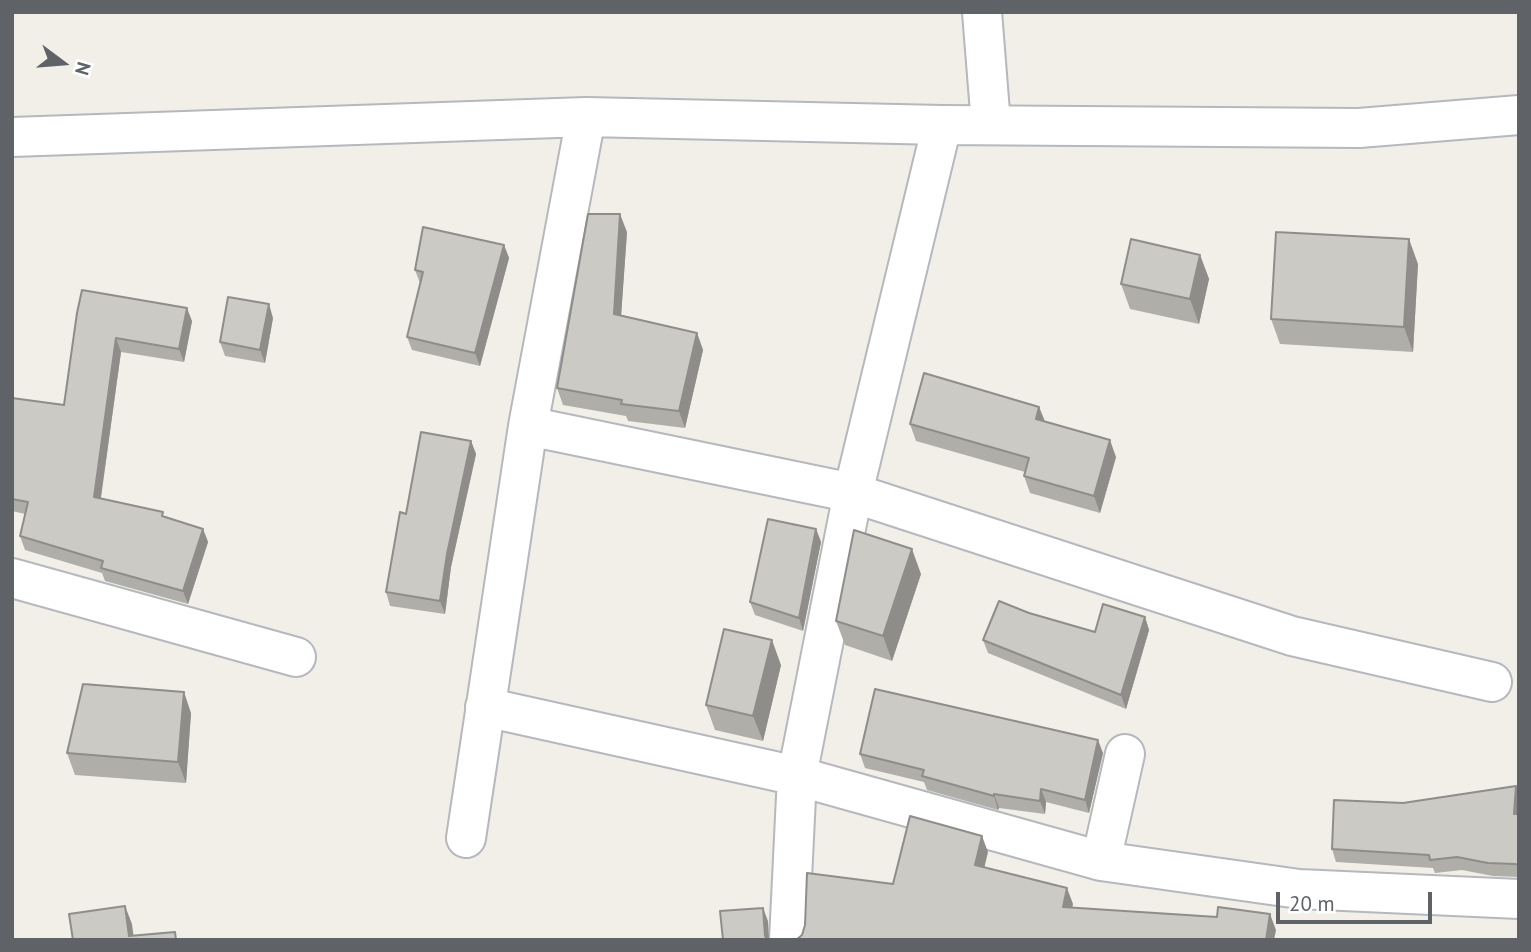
<!DOCTYPE html>
<style>
body{margin:0}
#map{position:relative;width:1531px;height:952px;overflow:hidden;background:#f1efe8;font-family:"PT Sans",sans-serif}
canvas{display:block}
.frame{position:absolute;inset:0;border:14px solid #5f6368;pointer-events:none}
.north{position:absolute;left:28px;top:28px;width:70px;height:70px;-webkit-text-stroke:5px #fff;paint-order:stroke;rotate:106deg;font-size:19px;font-weight:700;line-height:28px;text-align:center;color:#5f6368}
.north::after{content:'';display:block;margin:auto;width:24px;height:32px;background:#5f6368;clip-path:polygon(50% 0,100% 100%,50% 72%,0 100%)}
.scale{position:absolute;left:1276px;top:892px;width:156px;height:32px;box-sizing:border-box;border:4px solid #5f6368;border-top:0;padding-left:9px;font-size:21px;line-height:24px;white-space:nowrap;color:#5f6368;-webkit-text-stroke:5px #fff;paint-order:stroke}
</style>
<div id="map">
<canvas width="1531" height="952"></canvas>
<div class="frame"></div>
<div class="north">N</div>
<div class="scale">20 m</div>
</div>
<script>
const g = document.querySelector('canvas').getContext('2d');
g.lineJoin = 'round';
function poly(rows) {
  const path = new Path2D();
  for (const r of rows) {
    path.moveTo(r[0], r[1]);
    for (let i = 2; i < r.length; i += 2) path.lineTo(r[i], r[i + 1]);
  }
  return path;
}
function stroke(path, color, width, dash) {
  g.strokeStyle = color;
  g.lineWidth = width;
  g.lineCap = dash ? 'butt' : 'round';
  g.setLineDash(dash || []);
  g.stroke(path);
}
function paint(path, color) {
  g.fillStyle = color;
  g.fill(path, 'evenodd');
}
const minor = poly([
 [982,12,991,125],
 [12,137,586,117,942,125,1359,128,1519,115],
 [528,426,853,493,1292,636,1492,682],
 [12,578,296,657],
 [485,707,797,776,1101,861,1299,889,1519,899],
 [466,838,528,426,586,117],
 [1101,861,1125,754],
 [789,940,797,776,853,493,942,125]
]);
stroke(minor, '#b5b8bc', 42);
stroke(minor, '#fff', 38);
paint(poly([
 [627,232,621,315,697,333,703,350,685,428,628,421,626,416,563,405,557,388],
 [504,245,509,258,480,366,412,350,407,337,420,283,415,270],
 [1200,255,1209,279,1199,324,1130,309,1121,284],
 [1418,264,1413,352,1280,344,1271,319],
 [77,313,192,321,184,362,121,352,101,498,203,529,208,542,188,604,105,581,102,573,25,550,20,536,25,514,12,511,12,398,64,405],
 [273,318,265,363,225,356,220,342],
 [1039,407,1045,422,1116,457,1100,513,1030,493,1024,476,1025,472,916,441,910,424],
 [471,441,476,454,451,567,445,614,390,606,386,592,406,514],
 [816,529,821,542,803,631,755,615,750,602],
 [921,574,892,661,845,645,836,621],
 [1029,613,1095,632,1145,617,1149,630,1126,709,988,653,983,640],
 [781,665,763,741,715,730,706,705],
 [191,713,186,783,75,775,67,753],
 [1103,753,1089,813,1046,802,1045,814,999,808,998,810,927,790,924,782,865,768,860,754],
 [1516,786,1519,793,1519,877,1493,876,1462,870,1435,873,1433,868,1336,862,1332,849,1403,803]
]), '#afaea9');
paint(poly([
 [620,214,627,232,620,331,614,314],
 [1409,239,1418,264,1413,352,1404,327],
 [504,245,509,258,480,366,475,353],
 [1200,255,1209,279,1199,324,1190,299],
 [269,304,273,318,265,363,260,350],
 [187,308,192,321,184,362,179,349],
 [697,333,703,350,685,428,679,411],
 [116,338,121,352,99,510,94,497],
 [1039,407,1046,424,1036,419],
 [1110,440,1116,457,1100,513,1094,496],
 [471,441,476,454,451,567,445,614,440,601,447,554],
 [203,529,208,542,188,604,183,591],
 [816,529,821,542,803,631,799,618],
 [912,549,921,574,892,661,883,636],
 [1145,617,1149,630,1126,709,1121,695],
 [772,640,781,665,763,741,753,716],
 [184,692,191,713,186,783,178,762],
 [1098,740,1103,753,1089,813,1085,800],
 [1516,786,1519,793,1518,827,1514,814],
 [1041,789,1046,802,1045,814,1040,801],
 [994,794,999,808,998,810,994,796],
 [982,836,988,852,981,882,975,865],
 [1067,888,1073,904,1069,924,1063,907],
 [125,906,132,924,134,940,129,936],
 [763,908,768,921,769,940,766,940,765,936],
 [1270,914,1276,930,1274,940,1266,940]
]), '#8f8d8a');
const building = poly([
 [588,214,620,214,614,314,697,333,679,411,621,404,622,400,557,388,588,214],
 [423,227,504,245,475,353,407,337,423,272,415,270,423,227],
 [1276,232,1409,239,1404,327,1271,319,1276,232],
 [1131,239,1200,255,1190,299,1121,284,1131,239],
 [82,290,187,308,179,349,116,338,94,497,163,512,162,516,203,529,183,591,101,568,103,561,20,536,28,502,12,499,12,398,64,405,77,313,82,290],
 [228,297,269,304,260,350,220,342,228,297],
 [924,373,1039,407,1036,419,1110,440,1094,496,1024,476,1029,458,910,424,924,373],
 [421,432,471,441,447,554,440,601,386,592,400,512,406,514,421,432],
 [768,519,816,529,799,618,750,602,768,519],
 [854,530,912,549,883,636,836,621,854,530],
 [999,601,1029,613,1095,632,1103,604,1145,617,1121,695,983,640,999,601],
 [724,629,772,640,753,716,706,705,724,629],
 [83,684,184,692,178,762,67,753,83,684],
 [875,689,1098,740,1085,800,1041,789,1040,801,994,794,994,796,922,776,924,770,860,754,875,689],
 [1516,786,1514,814,1519,814,1519,865,1515,864,1488,863,1457,857,1430,860,1429,855,1332,849,1334,800,1403,803,1516,786],
 [910,816,982,836,975,865,1067,888,1063,907,1217,917,1218,907,1270,914,1266,940,796,940,802,935,805,925,807,873,893,884,910,816],
 [125,906,129,936,175,932,176,940,73,940,69,914,125,906],
 [763,908,765,936,768,940,723,940,720,911,763,908]
]);
paint(building, '#cccac5');
stroke(building, '#8f8d8a', 2);
</script>
